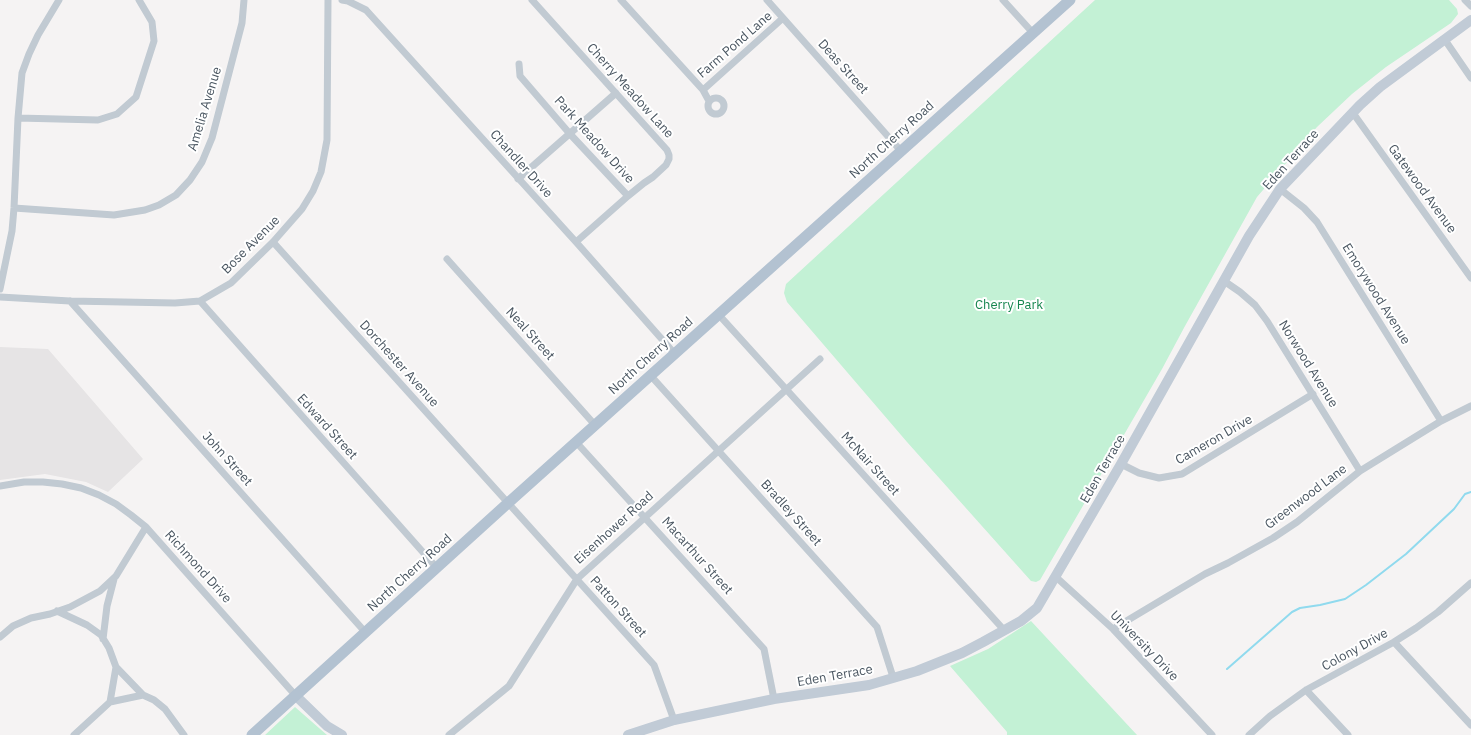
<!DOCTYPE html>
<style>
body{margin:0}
canvas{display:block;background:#f5f3f3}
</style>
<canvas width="1471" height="735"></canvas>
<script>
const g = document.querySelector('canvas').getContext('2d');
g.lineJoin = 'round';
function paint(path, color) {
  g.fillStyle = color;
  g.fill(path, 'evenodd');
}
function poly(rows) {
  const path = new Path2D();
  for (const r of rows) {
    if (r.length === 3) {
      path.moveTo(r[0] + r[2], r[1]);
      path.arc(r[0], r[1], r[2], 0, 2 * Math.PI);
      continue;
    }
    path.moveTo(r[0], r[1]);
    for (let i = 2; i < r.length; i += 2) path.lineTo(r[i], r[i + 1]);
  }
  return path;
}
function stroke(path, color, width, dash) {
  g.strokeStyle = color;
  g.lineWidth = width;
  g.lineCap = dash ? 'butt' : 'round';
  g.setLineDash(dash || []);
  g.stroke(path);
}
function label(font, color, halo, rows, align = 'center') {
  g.font = font + ' "IBM Plex Sans",sans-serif';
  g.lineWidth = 4;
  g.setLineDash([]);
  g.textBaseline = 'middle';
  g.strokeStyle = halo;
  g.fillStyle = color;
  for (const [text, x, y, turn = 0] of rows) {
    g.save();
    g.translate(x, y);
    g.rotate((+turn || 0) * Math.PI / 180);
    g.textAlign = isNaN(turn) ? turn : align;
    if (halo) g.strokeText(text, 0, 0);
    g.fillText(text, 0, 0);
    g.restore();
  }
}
paint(poly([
 [0,347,48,349,143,459,108,492,86,482,45,474,0,480]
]), '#e6e4e5');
paint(poly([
 [1095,0,1449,0,1457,9,1458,14,1451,23,1386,67,1352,94,1317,127,1257,197,1185,326,1162,369,1040,580,1036,582,1031,581,907,442,787,302,784,293,786,284],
 [1031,621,1137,735,1007,735,1007,732,950,666,988,649],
 [295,707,327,735,265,735]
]), '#c3f1d5');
stroke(poly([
 [1227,669,1292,612,1300,608,1320,605,1345,599,1366,585,1406,554,1454,509,1465,494,1471,492]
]), '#90daee', 2);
stroke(poly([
 [342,0,348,1,366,10,576,242,675,354],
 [532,0,667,150,669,155,669,159,666,165,653,177,644,183,628,196,576,242],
 [621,0,703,90,709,101],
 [767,0,901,151],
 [1003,0,1033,33],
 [1465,0,1471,6],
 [1445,40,1471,78],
 [519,64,520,76,570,134,628,196],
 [703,90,783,18],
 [716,106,8],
 [1353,113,1471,278],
 [18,118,98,120,117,114,136,97,154,41,152,22,139,0],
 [518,179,616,93],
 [1280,189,1304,208,1317,222,1441,421],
 [14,208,114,215,145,210,159,205,176,195,190,180,202,162,212,138,242,23,244,0],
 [273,242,654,665,674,720],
 [447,259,595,425],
 [1224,281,1240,292,1255,305,1267,321,1360,471],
 [0,289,12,231,14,208,18,118,22,73,29,54,38,35,59,0],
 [0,297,70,301,175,303,200,301,231,283,273,242,302,209,313,191,321,172,327,140,328,0],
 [70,301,366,633],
 [200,301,437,568],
 [719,315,1004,630],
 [651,376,877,627,893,677],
 [576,442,764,649,774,699],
 [1121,464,1139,473,1159,478,1182,474,1313,394],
 [0,486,24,482,43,482,62,484,81,488,99,495,116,504,131,515,146,527,296,696],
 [1056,577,1113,629,1212,735],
 [57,611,87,625,101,635,109,648,116,667,110,702],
 [1113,629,1205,574,1228,563,1273,538,1297,522,1360,471,1441,421,1471,406],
 [0,637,13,626,31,618,50,614,70,607,100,591,116,576,146,527],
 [103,639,107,606,114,579],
 [1394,642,1471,725],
 [116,667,143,695],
 [1306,690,1348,735],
 [74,735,110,702,143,695,154,700,165,709,184,735],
 [449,735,509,686,577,579,820,359],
 [1249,735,1270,716,1306,690,1394,642,1416,628,1438,612,1471,583]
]), '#c1cad2', 7);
stroke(poly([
 [296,696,327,726,342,735],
 [628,735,674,720,774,699,869,685,917,671,962,653,983,642,1021,621,1037,608,1121,464,1249,236,1280,189,1360,105,1380,87,1471,20]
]), '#c1cbd6', 10);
stroke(poly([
 [252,735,508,503,1070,0]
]), '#b3c2d1', 11);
label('13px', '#4a5661', '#fff', [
 ["Farm Pond Lane",735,45,-41],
 ["Deas Street",843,67,48],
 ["Cherry Meadow Lane",630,91,48],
 ["Amelia Avenue",205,109,-73],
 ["Park Meadow Drive",594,140,48],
 ["North Cherry Road",892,140,-42],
 ["Eden Terrace",1291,160,-48],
 ["Chandler Drive",521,164,48],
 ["Gatewood Avenue",1422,189,54],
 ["Bose Avenue",251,245,-45],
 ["Emorywood Avenue",1376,294,58],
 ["Neal Street",530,334,48],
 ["North Cherry Road",651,356,-42],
 ["Dorchester Avenue",399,364,48],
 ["Norwood Avenue",1308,364,58],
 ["Edward Street",327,427,48],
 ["Cameron Drive",1214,440,-30],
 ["John Street",227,459,48],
 ["McNair Street",870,464,48],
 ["Eden Terrace",1103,469,-60],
 ["Greenwood Lane",1306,497,-37],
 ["Bradley Street",791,513,48],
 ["Eisenhower Road",614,528,-42],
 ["Macarthur Street",697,556,48],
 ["Richmond Drive",198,567,48],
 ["North Cherry Road",410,573,-42],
 ["Patton Street",618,607,48],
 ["University Drive",1144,646,46],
 ["Colony Drive",1355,650,-29],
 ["Eden Terrace",835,676,-10]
]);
label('13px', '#17864f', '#fff', [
 ["Cherry Park",1009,305]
]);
</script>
